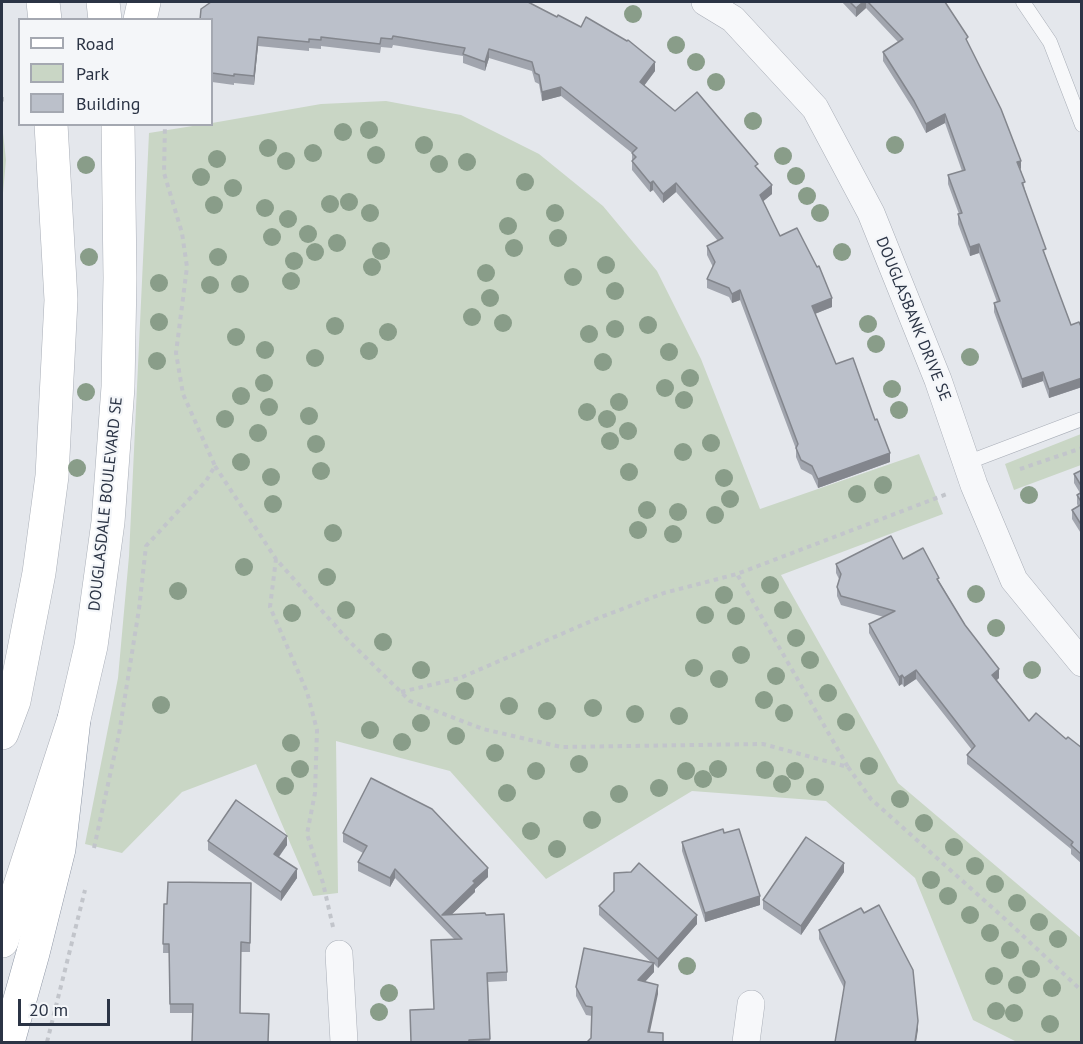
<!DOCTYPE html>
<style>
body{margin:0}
#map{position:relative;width:1083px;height:1044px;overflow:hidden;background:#e4e7ec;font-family:"PT Sans",sans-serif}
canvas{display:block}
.frame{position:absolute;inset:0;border:3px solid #2b3445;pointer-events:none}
.legend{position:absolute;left:18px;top:18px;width:195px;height:108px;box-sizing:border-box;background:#f4f6f9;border:2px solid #a4a8b1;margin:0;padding:8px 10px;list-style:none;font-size:18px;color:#2b3445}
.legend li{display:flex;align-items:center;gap:12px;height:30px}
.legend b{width:30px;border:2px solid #a4a8b1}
.scale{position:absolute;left:18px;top:999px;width:92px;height:27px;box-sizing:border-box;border:3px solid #2b3445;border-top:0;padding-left:8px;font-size:18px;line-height:21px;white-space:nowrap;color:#2b3445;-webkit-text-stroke:4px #f4f6f9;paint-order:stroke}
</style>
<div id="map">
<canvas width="1083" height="1044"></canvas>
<div class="frame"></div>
<ul class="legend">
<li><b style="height:8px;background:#fff"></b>Road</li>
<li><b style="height:16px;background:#c9d6c5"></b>Park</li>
<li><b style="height:16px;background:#bbc0ca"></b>Building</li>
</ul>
<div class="scale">20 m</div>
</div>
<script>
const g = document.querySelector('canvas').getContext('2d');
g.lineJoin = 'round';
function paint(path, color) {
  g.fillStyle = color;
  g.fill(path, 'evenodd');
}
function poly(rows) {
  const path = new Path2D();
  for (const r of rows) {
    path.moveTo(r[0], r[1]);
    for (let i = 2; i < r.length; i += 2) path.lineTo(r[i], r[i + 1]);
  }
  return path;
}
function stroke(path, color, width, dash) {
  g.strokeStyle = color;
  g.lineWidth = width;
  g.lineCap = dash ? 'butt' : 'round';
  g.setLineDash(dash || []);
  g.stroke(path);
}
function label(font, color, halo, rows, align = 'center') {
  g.font = font + ' "PT Sans",sans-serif';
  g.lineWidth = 4.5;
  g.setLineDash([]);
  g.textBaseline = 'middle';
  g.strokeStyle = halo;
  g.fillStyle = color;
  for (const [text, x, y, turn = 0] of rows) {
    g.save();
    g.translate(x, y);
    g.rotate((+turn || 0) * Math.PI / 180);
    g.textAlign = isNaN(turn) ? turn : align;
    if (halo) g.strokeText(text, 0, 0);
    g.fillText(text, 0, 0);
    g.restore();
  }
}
paint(poly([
 [386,101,461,115,539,154,603,206,657,271,701,359,760,509,919,454,943,514,781,575,898,783,1081,938,1081,1042,1017,1042,973,1020,915,878,826,801,692,791,546,879,450,771,336,741,338,893,313,896,256,764,182,792,122,853,85,844,118,678,129,556,149,133,199,125,212,124,212,123,321,104],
 [2,124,6,160,2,204],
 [1081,434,1081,465,1014,490,1005,464]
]), '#c9d6c5');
const lane = poly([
 [1023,2,1050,42,1082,125],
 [966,463,1082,419]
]);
const street = poly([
 [705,2,733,19,815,108,871,213,938,380,974,485,1014,580,1082,663],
 [339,954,344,1042],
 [746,1042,751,1004]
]);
const secondary = poly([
 [43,2,45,20],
 [103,2,105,20],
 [140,20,144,2],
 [2,733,14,701,39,573,52,476,61,300,51,124],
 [2,941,74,719,91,646,108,522,118,387,120,278,118,124]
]);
const highway = poly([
 [8,1042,33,953,59,849,74,719]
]);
stroke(lane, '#a9aeb7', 15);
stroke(street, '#a9aeb7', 28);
stroke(secondary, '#a9aeb7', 34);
stroke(highway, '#8b94a3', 34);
stroke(poly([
 [2,97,2,105],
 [215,466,276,559],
 [1020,469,1082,448],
 [401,692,460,678,596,619,664,593,737,574],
 [848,767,871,799,1005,919,1082,991],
 [94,848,119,734,139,609,146,546,206,481,215,466,183,394,176,353,187,267,182,233,164,173,165,124],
 [333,927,323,883,307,834,315,793,317,730,307,692,270,607,276,559,347,639,410,701,483,729,561,747,763,744,848,767,737,574,947,494],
 [47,1042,85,890]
]), '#c2c5cb', 4, [4.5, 4.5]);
stroke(lane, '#f7f8fa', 14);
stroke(street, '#f7f8fa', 27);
stroke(secondary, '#fff', 33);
stroke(highway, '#fff', 33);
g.fillStyle = '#899d89';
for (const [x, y] of [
 [633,14],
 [676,45],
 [696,62],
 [716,82],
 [753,121],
 [369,130],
 [343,132],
 [424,145],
 [895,145],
 [268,148],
 [313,153],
 [376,155],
 [783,156],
 [217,159],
 [286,161],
 [467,162],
 [439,164],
 [86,165],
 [796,176],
 [201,177],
 [525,182],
 [233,188],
 [807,196],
 [349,202],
 [330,204],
 [214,205],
 [265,208],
 [370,213],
 [555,213],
 [820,213],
 [288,219],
 [508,226],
 [308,234],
 [272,237],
 [558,238],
 [337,243],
 [514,248],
 [381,251],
 [315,252],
 [842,252],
 [89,257],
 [218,257],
 [294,261],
 [606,265],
 [372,267],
 [486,273],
 [573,277],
 [291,281],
 [159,283],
 [240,284],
 [210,285],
 [615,291],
 [490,298],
 [472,317],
 [159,322],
 [503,323],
 [868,324],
 [648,325],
 [335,326],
 [615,329],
 [388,332],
 [589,334],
 [236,337],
 [876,344],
 [265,350],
 [369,351],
 [669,352],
 [970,357],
 [315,358],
 [157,361],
 [603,362],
 [690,378],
 [264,383],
 [665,388],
 [892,389],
 [86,392],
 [241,396],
 [684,400],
 [619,402],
 [269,407],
 [899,410],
 [587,412],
 [309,416],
 [225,419],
 [607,419],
 [628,431],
 [258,433],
 [610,441],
 [711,443],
 [316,444],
 [683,452],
 [241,462],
 [77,468],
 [321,471],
 [629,472],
 [271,477],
 [724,478],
 [883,485],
 [857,494],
 [1029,495],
 [730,499],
 [273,504],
 [647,510],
 [678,512],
 [715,515],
 [638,530],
 [333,533],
 [673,534],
 [244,567],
 [327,577],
 [770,585],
 [178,591],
 [976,594],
 [724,595],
 [346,610],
 [783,610],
 [292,613],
 [705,615],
 [736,616],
 [996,628],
 [796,638],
 [383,642],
 [741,655],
 [810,660],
 [694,668],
 [421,670],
 [1032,670],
 [776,676],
 [719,679],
 [465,691],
 [828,693],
 [764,700],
 [161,705],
 [509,706],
 [593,708],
 [547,711],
 [784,713],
 [635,714],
 [679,716],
 [846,722],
 [421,723],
 [370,730],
 [456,736],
 [402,742],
 [291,743],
 [495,753],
 [579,764],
 [869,766],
 [300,769],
 [718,769],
 [765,770],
 [536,771],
 [686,771],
 [795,771],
 [703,779],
 [782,784],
 [285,786],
 [815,787],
 [659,788],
 [507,793],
 [619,794],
 [900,799],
 [592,820],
 [924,823],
 [531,831],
 [954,847],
 [557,849],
 [975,866],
 [931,880],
 [995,884],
 [948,896],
 [1017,903],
 [970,915],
 [1039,922],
 [990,933],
 [1058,939],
 [1010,950],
 [687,966],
 [1031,969],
 [994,976],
 [1017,985],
 [1052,988],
 [389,993],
 [996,1011],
 [379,1012],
 [1014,1013],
 [1050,1024]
]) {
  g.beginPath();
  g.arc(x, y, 9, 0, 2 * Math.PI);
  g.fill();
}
paint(poly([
 [211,2,655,71,644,86,675,111,758,168,772,194,763,201,780,236,832,307,815,314,836,364,890,462,818,488,812,475,801,469,796,457,796,449,740,300,732,303,729,297,707,288,707,279,713,267,707,255,707,246,718,241,676,192,663,203,653,190,650,192,632,170,632,153,561,96,542,101,539,84,535,82,532,71,489,58,485,71,463,63,463,56,393,45,392,48,381,47,380,53,321,46,321,49,309,48,309,51,258,46,254,85,234,83,234,85,212,82],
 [842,2,945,2,968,43,1021,170,1025,190,1046,258,1071,325,1082,329,1082,387,1049,398,1043,381,1022,388,994,312,994,303,997,302,979,253,970,256,958,224,958,214,959,214,948,184,948,175,962,171,945,123,926,133,914,110,883,61,883,52,898,42,866,8,856,17],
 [1082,470,1082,535,1072,519,1072,510,1078,506,1077,504,1077,495,1080,493,1074,483,1074,474],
 [903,559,939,581,965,625,999,678,997,680,1029,721,1066,739,1082,748,1082,864,1071,854,1071,849,967,764,967,755,972,750,916,679,904,687,902,684,899,686,869,633,869,624,884,617,841,605,837,596,837,587,839,579,836,573,836,564],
 [343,833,488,877,475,889,475,892,452,914,486,915,507,972,507,981,488,982,490,1042,411,1042,434,1009,454,939,395,878,390,887,358,871,358,862,363,853,343,842],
 [208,841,287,845,279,857,297,878,281,901,208,850],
 [682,842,760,905,705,922,682,851],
 [844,872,801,935,763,909,763,900],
 [251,883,250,952,241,952,193,1013,170,1013,169,953,163,953,164,904],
 [599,906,697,924,658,968,654,964,654,972,645,982,658,994,591,1038,592,1016,586,1015,576,996,576,987,652,963,599,915],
 [819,930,918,1030,844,988,819,939]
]), '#a1a5ae');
paint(poly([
 [863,2,866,2,866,8,856,17,856,8],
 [258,37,258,46,254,85,254,76],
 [489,49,489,58,485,71,485,62],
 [655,62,655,71,640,91,640,82],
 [561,87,561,96,542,101,542,92],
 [945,114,945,123,926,133,926,124],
 [1021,161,1021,170,1017,162],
 [653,181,653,190,650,192,650,183],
 [676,183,676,192,663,203,663,194],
 [772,185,772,194,760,204,760,195],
 [979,244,979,253,970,256,970,247],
 [740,290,740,300,732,303,732,294],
 [832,298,832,307,812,315,812,306],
 [1043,372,1043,381,1022,388,1022,379],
 [1082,378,1082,387,1049,398,1049,389],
 [890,453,890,462,818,488,818,479],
 [999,669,999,678,992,684,992,675],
 [916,670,916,679,904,687,904,678],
 [902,675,902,684,899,686,899,677],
 [287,836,287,845,274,863,274,854],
 [844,863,844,872,801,935,801,926],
 [488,868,488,877,475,889,475,892,445,921,442,915,473,881],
 [297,869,297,878,281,901,281,892],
 [395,869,395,878,390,887,390,878],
 [760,896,760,905,705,922,705,913],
 [697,915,697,924,658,968,658,959],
 [654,963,654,972,638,989,638,980],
 [658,985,658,994,648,1041,648,1032],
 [918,1021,918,1030,916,1042,915,1042]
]), '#83868d');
const building = poly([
 [211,2,528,2,557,17,558,15,581,27,586,17,627,41,628,40,655,62,640,82,675,111,697,92,758,164,755,166,772,185,760,195,780,236,797,228,817,267,819,266,832,298,812,306,836,364,853,358,875,420,877,419,890,453,818,479,812,466,801,460,796,448,798,444,740,290,732,294,729,288,707,279,715,262,707,246,723,238,676,183,663,194,653,181,650,183,632,161,636,157,632,153,637,148,561,87,542,92,539,75,535,73,532,62,489,49,485,62,463,54,465,48,393,36,392,39,381,38,380,44,321,37,321,40,309,39,309,42,258,37,254,76,234,74,234,76,212,73,212,20,200,20,201,9,211,2],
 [850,2,863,2,856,8,850,2],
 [868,2,945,2,968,37,966,39,1001,109,1021,161,1017,162,1025,182,1022,183,1046,249,1043,250,1071,325,1079,322,1082,329,1082,378,1049,389,1043,372,1022,379,994,303,1000,301,979,244,970,247,958,214,962,213,948,175,965,170,945,114,926,124,914,101,883,52,903,39,868,2],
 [1082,470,1082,487,1074,474,1082,470],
 [1082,492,1082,503,1077,495,1082,492],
 [1082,504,1082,526,1072,510,1082,504],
 [891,536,903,559,923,548,939,578,937,579,965,625,999,669,992,675,1029,721,1036,713,1066,739,1068,737,1082,748,1082,855,1071,845,1073,842,967,755,975,746,916,670,904,678,902,675,899,677,869,624,895,611,841,596,837,587,841,574,836,564,891,536],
 [371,778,432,809,488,868,473,881,475,883,442,915,485,913,486,915,504,914,507,972,487,973,490,1039,469,1040,469,1042,411,1042,410,1010,434,1009,431,940,462,939,395,869,390,878,358,862,367,846,343,833,371,778],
 [236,800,287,836,274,854,297,869,281,892,208,841,236,800],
 [723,829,724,833,739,829,760,896,705,913,682,842,723,829],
 [806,837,844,863,801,926,763,900,806,837],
 [639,863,697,915,658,959,599,906,614,891,614,873,631,872,639,863],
 [168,882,251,883,250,943,241,942,240,1013,269,1014,268,1042,192,1042,193,1004,170,1004,169,944,163,944,164,904,167,904,168,882],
 [879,905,913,970,918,1021,915,1042,835,1042,845,982,819,930,861,908,864,913,879,905],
 [584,948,654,963,638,980,658,985,648,1032,663,1033,663,1042,587,1042,591,1038,592,1007,586,1006,576,987,584,948]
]);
paint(building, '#bbc0ca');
stroke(building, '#83868d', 1.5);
label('16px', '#2b3445', '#f4f6f9', [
 ["DOUGLASBANK DRIVE SE",913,319,68],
 ["DOUGLASDALE BOULEVARD SE",106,504,-84]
]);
</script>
